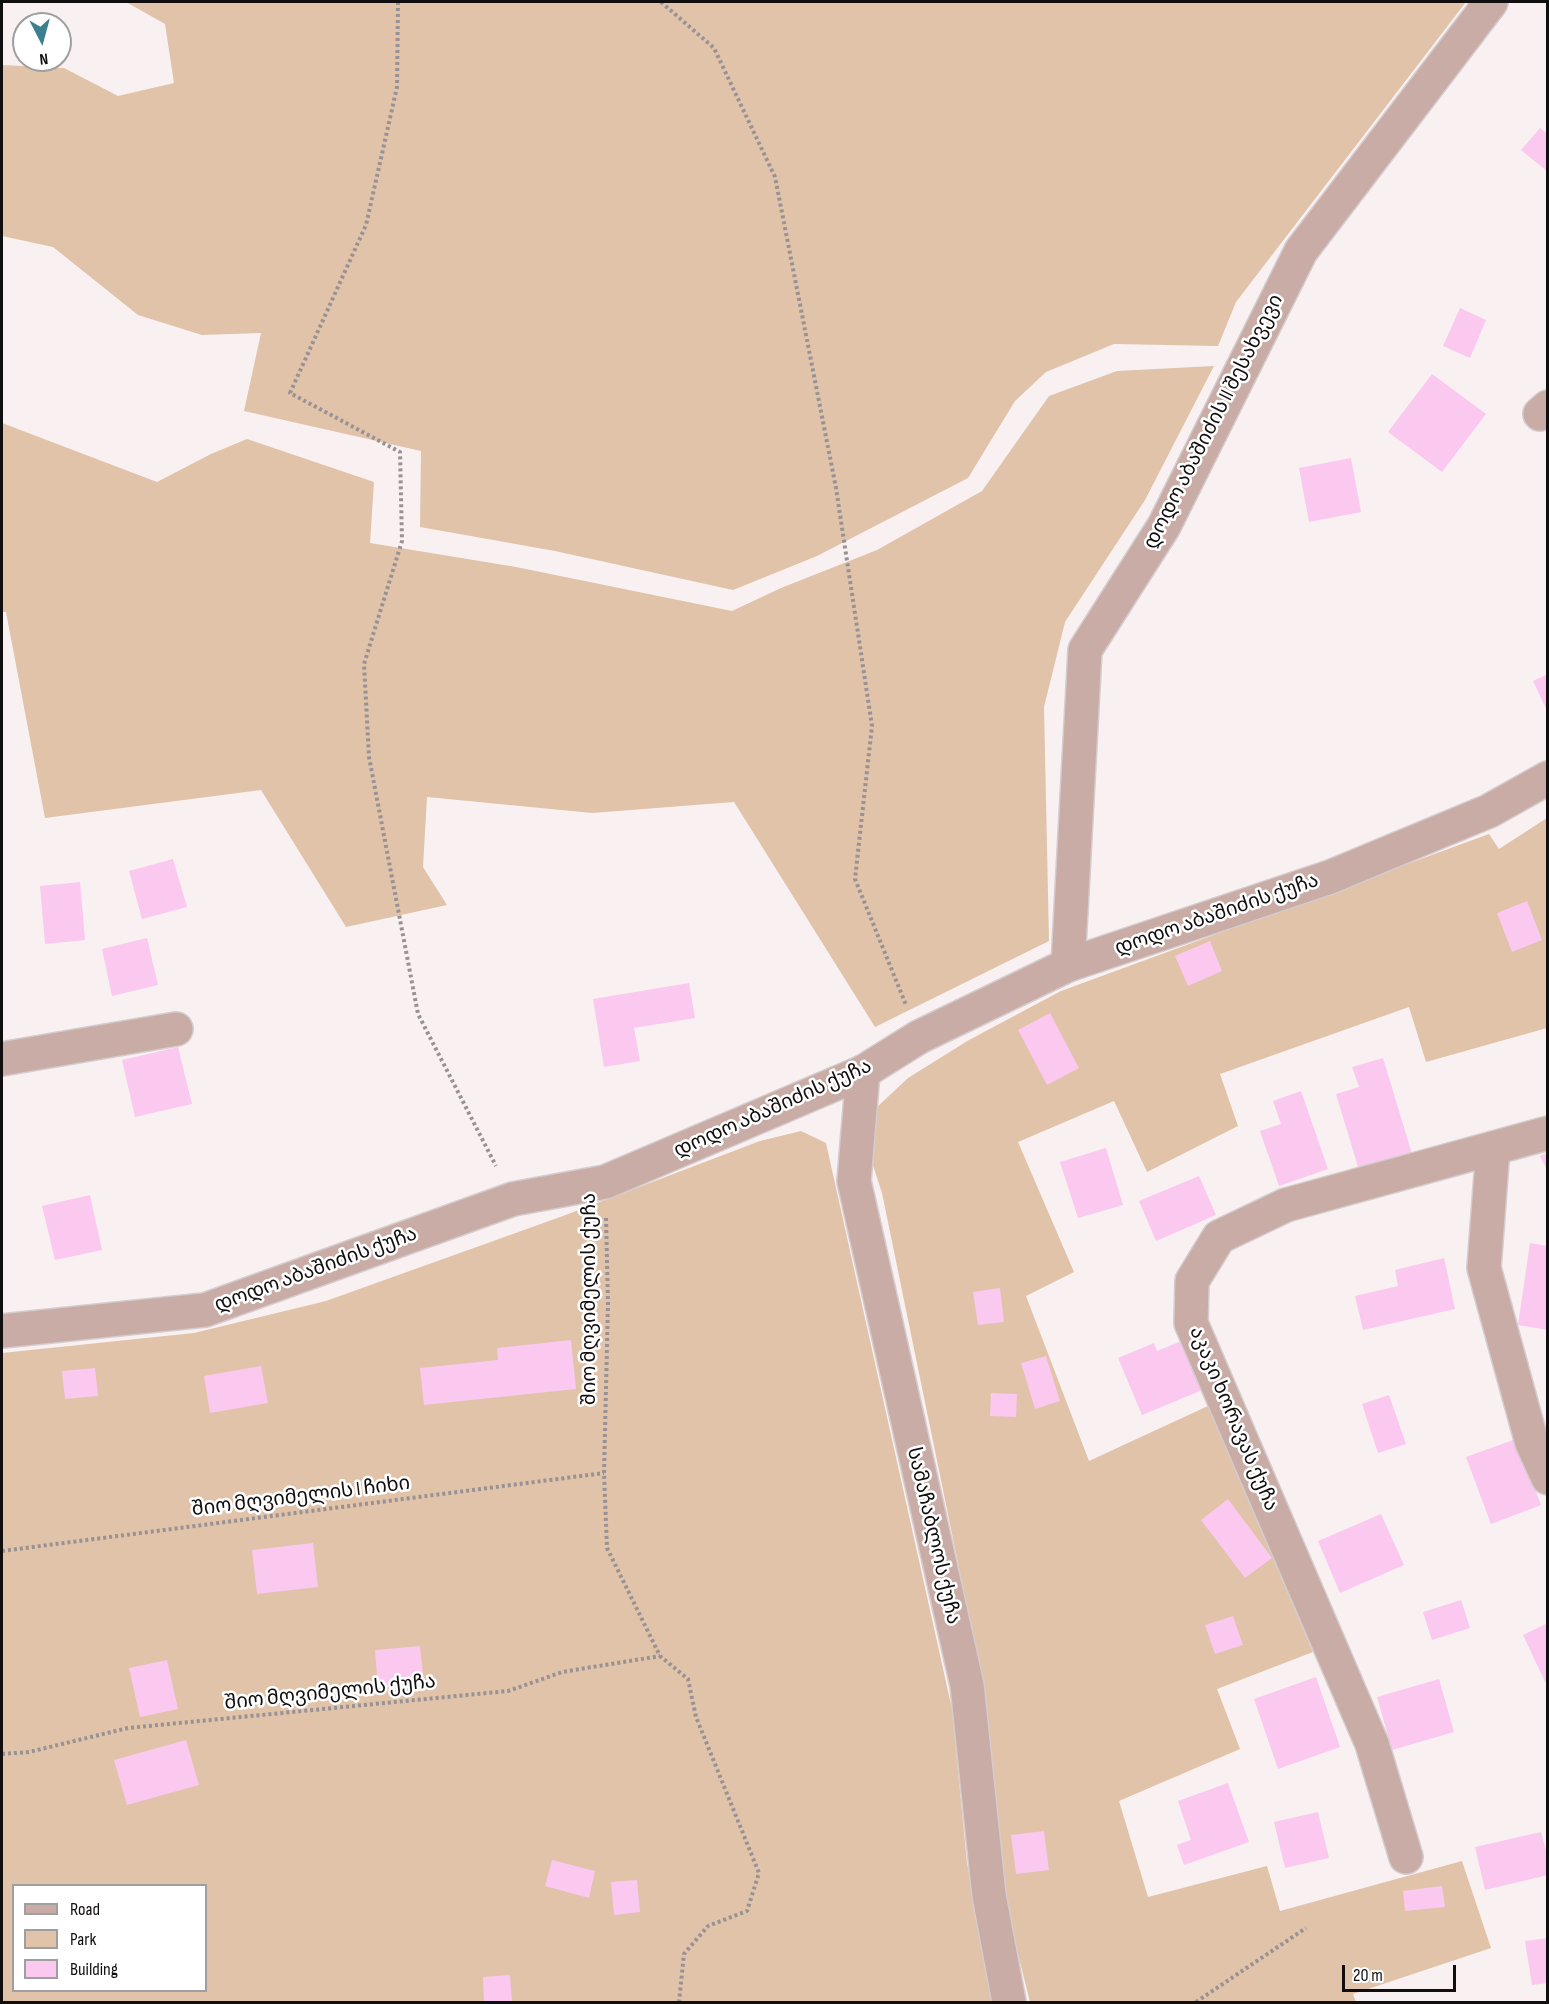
<!DOCTYPE html>
<meta charset="utf-8">
<style>
body{margin:0}
#map{position:relative;width:1549px;height:2004px;overflow:hidden;background:#f9f0f2;font-family:"Sofia Sans Condensed",sans-serif}
canvas{display:block}
.frame{position:absolute;inset:0;border:3px solid #110e0f;pointer-events:none}
.legend{position:absolute;left:12px;top:1884px;width:195px;height:108px;box-sizing:border-box;background:#fff;border:2px solid #a09f9f;margin:0;padding:8px 10px;list-style:none;font-size:18px;color:#110e0f}
.legend li{display:flex;align-items:center;gap:12px;height:30px}
.legend b{width:30px;border:2px solid #a09f9f}
.north{position:absolute;left:12px;top:12px;width:60px;height:60px;box-sizing:border-box;background:#fff;border:2px solid #a09f9f;border-radius:50%;rotate:174deg;font-size:16px;font-weight:700;line-height:24px;text-align:center;color:#110e0f}
.north::after{content:'';display:block;margin:auto;width:21px;height:27px;background:#3c808f;clip-path:polygon(50% 0,100% 100%,50% 72%,0 100%)}
.scale{position:absolute;left:1342px;top:1965px;width:114px;height:27px;box-sizing:border-box;border:3px solid #110e0f;border-top:0;padding-left:8px;font-size:18px;line-height:21px;white-space:nowrap;color:#110e0f;-webkit-text-stroke:4px #fff;paint-order:stroke}
</style>
<div id="map">
<canvas width="1549" height="2004"></canvas>
<div class="frame"></div>
<ul class="legend">
<li><b style="height:8px;background:#c8aca5"></b>Road</li>
<li><b style="height:16px;background:#e0c3a9"></b>Park</li>
<li><b style="height:16px;background:#fbc8f0"></b>Building</li>
</ul>
<div class="north">N</div>
<div class="scale">20 m</div>
</div>
<script>
const g = document.querySelector('canvas').getContext('2d');
g.lineJoin = 'round';
function paint(path, color) {
  g.fillStyle = color;
  g.fill(path, 'evenodd');
}
function poly(rows) {
  const path = new Path2D();
  for (const r of rows) {
    path.moveTo(r[0], r[1]);
    for (let i = 2; i < r.length; i += 2) path.lineTo(r[i], r[i + 1]);
  }
  return path;
}
function stroke(path, color, width, dash) {
  g.strokeStyle = color;
  g.lineWidth = width;
  g.lineCap = dash ? 'butt' : 'round';
  g.setLineDash(dash || []);
  g.stroke(path);
}
function label(font, color, halo, rows, align = 'center') {
  g.font = font + ' "Sofia Sans Condensed","Noto Sans Georgian",sans-serif';
  g.lineWidth = 5;
  g.setLineDash([]);
  g.textBaseline = 'middle';
  g.strokeStyle = halo;
  g.fillStyle = color;
  for (const [text, x, y, turn = 0] of rows) {
    g.save();
    g.translate(x, y);
    g.rotate((+turn || 0) * Math.PI / 180);
    g.textAlign = isNaN(turn) ? turn : align;
    if (halo) g.strokeText(text, 0, 0);
    g.fillText(text, 0, 0);
    g.restore();
  }
}
paint(poly([
 [126,2,1466,2,1236,302,1218,346,1114,344,1046,372,1015,401,968,478,817,556,733,590,555,551,420,527,421,451,244,411,261,333,202,335,138,315,53,247,2,236,2,65,64,68,118,96,174,83,165,24],
 [1214,366,1145,500,1065,622,1044,707,1049,941,875,1027,734,802,592,813,427,797,423,867,447,905,346,927,261,790,45,818,6,612,2,612,2,423,157,482,211,454,247,439,374,482,370,543,516,567,732,611,781,588,877,550,982,491,1049,396,1117,371],
 [1547,818,1547,1028,1426,1062,1409,1007,1220,1074,1238,1126,1147,1172,1114,1101,1018,1142,1074,1272,1026,1296,1089,1461,1208,1406,1313,1652,1217,1689,1240,1749,1119,1801,1148,1897,1267,1866,1280,1911,1462,1861,1491,1948,1353,1994,1356,2002,1030,2002,1005,1902,980,1670,882,1193,870,1156,875,1109,908,1078,969,1040,1061,991,1489,834,1499,849],
 [801,1131,826,1143,952,1709,967,1863,993,2002,2,2002,2,1353,194,1333,326,1301,563,1216,760,1141],
 [14,1886,206,1886,206,1990,14,1990]
]), '#e0c3a9');
paint(poly([
 [1540,128,1548,134,1548,172,1521,150],
 [1460,308,1486,320,1470,358,1443,346],
 [1432,374,1486,414,1442,472,1388,432],
 [1351,458,1361,512,1309,522,1299,468],
 [1548,674,1548,713,1533,681],
 [173,859,187,907,142,919,129,871],
 [80,882,85,940,45,944,40,886],
 [1527,901,1542,940,1512,952,1497,913],
 [147,938,158,985,112,996,102,949],
 [1210,941,1222,971,1188,986,1175,956],
 [689,983,695,1018,634,1028,640,1061,604,1067,593,999],
 [1050,1013,1079,1068,1047,1085,1018,1030],
 [178,1047,192,1104,135,1117,122,1060],
 [1383,1058,1412,1154,1359,1170,1336,1094,1359,1087,1352,1067],
 [1301,1091,1328,1169,1279,1186,1260,1131,1281,1124,1273,1101],
 [1106,1148,1123,1205,1078,1218,1060,1162],
 [1548,1153,1548,1172,1540,1156],
 [1199,1176,1216,1215,1156,1241,1139,1201],
 [90,1195,102,1250,55,1260,42,1206],
 [1530,1243,1548,1246,1548,1330,1518,1325],
 [1444,1258,1455,1309,1363,1330,1355,1296,1398,1286,1395,1270],
 [1000,1288,1004,1322,978,1325,973,1292],
 [1191,1337,1212,1386,1142,1415,1118,1358,1154,1343,1157,1351],
 [571,1340,576,1389,424,1405,420,1368,498,1360,497,1348],
 [1046,1356,1060,1401,1035,1409,1021,1363],
 [261,1366,268,1403,210,1413,204,1376],
 [95,1368,98,1396,65,1399,62,1371],
 [991,1393,1017,1394,1016,1417,990,1416],
 [1389,1395,1406,1444,1378,1453,1362,1404],
 [1516,1439,1541,1505,1491,1524,1466,1457],
 [1228,1499,1272,1558,1245,1578,1201,1520],
 [1381,1514,1404,1565,1340,1593,1318,1541],
 [313,1543,318,1587,257,1594,252,1550],
 [1461,1600,1470,1628,1432,1640,1423,1612],
 [1233,1616,1243,1645,1215,1654,1205,1625],
 [1548,1623,1548,1681,1545,1682,1523,1635],
 [420,1646,424,1684,378,1688,375,1650],
 [167,1660,178,1709,140,1717,129,1668],
 [1316,1677,1340,1747,1278,1769,1254,1699],
 [1439,1679,1454,1732,1392,1750,1377,1697],
 [186,1740,199,1785,127,1805,114,1760],
 [1228,1783,1249,1842,1184,1865,1177,1845,1191,1840,1178,1801],
 [1318,1812,1329,1858,1285,1868,1274,1822],
 [1044,1831,1049,1870,1016,1874,1011,1835],
 [1541,1832,1548,1858,1548,1875,1485,1890,1475,1847],
 [552,1860,595,1871,589,1898,545,1886],
 [637,1880,640,1912,614,1915,611,1882],
 [1442,1886,1445,1907,1405,1911,1403,1891],
 [1548,1938,1548,1983,1532,1985,1525,1941],
 [510,1975,512,2002,484,2002,483,1977]
]), '#fbc8f0');
const minor = poly([
 [1540,414,1548,407],
 [1068,965,1085,650,1164,526,1301,251,1491,2],
 [2,1059,176,1029],
 [863,1072,854,1181,967,1685,989,1895,1009,2002],
 [1493,1148,1484,1268,1532,1443,1548,1478],
 [1406,1857,1372,1744,1191,1323,1192,1281,1219,1237,1286,1205,1548,1133]
]);
const tertiary = poly([
 [2,1331,205,1310,513,1199,605,1182,863,1072,919,1037,1068,965,1330,877,1489,811,1548,778]
]);
stroke(minor, '#d4ccce', 36);
stroke(tertiary, '#d4ccce', 36);
stroke(poly([
 [398,2,397,87,366,225,290,393,400,452,402,541,364,664,369,757,418,1014,496,1166],
 [661,2,714,48,775,177,836,488,872,726,855,879,906,1005],
 [606,1218,608,1303,604,1473,607,1548,660,1656,688,1679,696,1717,759,1873,747,1911,708,1926,684,1954,679,2002],
 [2,1551,604,1473],
 [2,1754,29,1752,128,1728,508,1691,562,1672,660,1656],
 [1196,2002,1306,1928]
]), '#999294', 4, [3, 3]);
stroke(minor, '#c8aca5', 33);
stroke(tertiary, '#c8aca5', 33);
label('20px', '#110e0f', '#fff', [
 ["დოდო აბაშიძის II შესახვევი",1214,422,-63],
 ["დოდო აბაშიძის ქუჩა",1217,915,-19],
 ["დოდო აბაშიძის ქუჩა",773,1109,-24],
 ["დოდო აბაშიძის ქუჩა",316,1270,-20],
 ["შიო მღვიმელის ქუჩა",590,1299,-90],
 ["აკაკი ხორავას ქუჩა",1233,1419,67],
 ["შიო მღვიმელის I ჩიხი",301,1497,-7],
 ["სამაჩაბლოს ქუჩა",933,1536,77],
 ["შიო მღვიმელის ქუჩა",330,1693,-6]
]);
</script>
